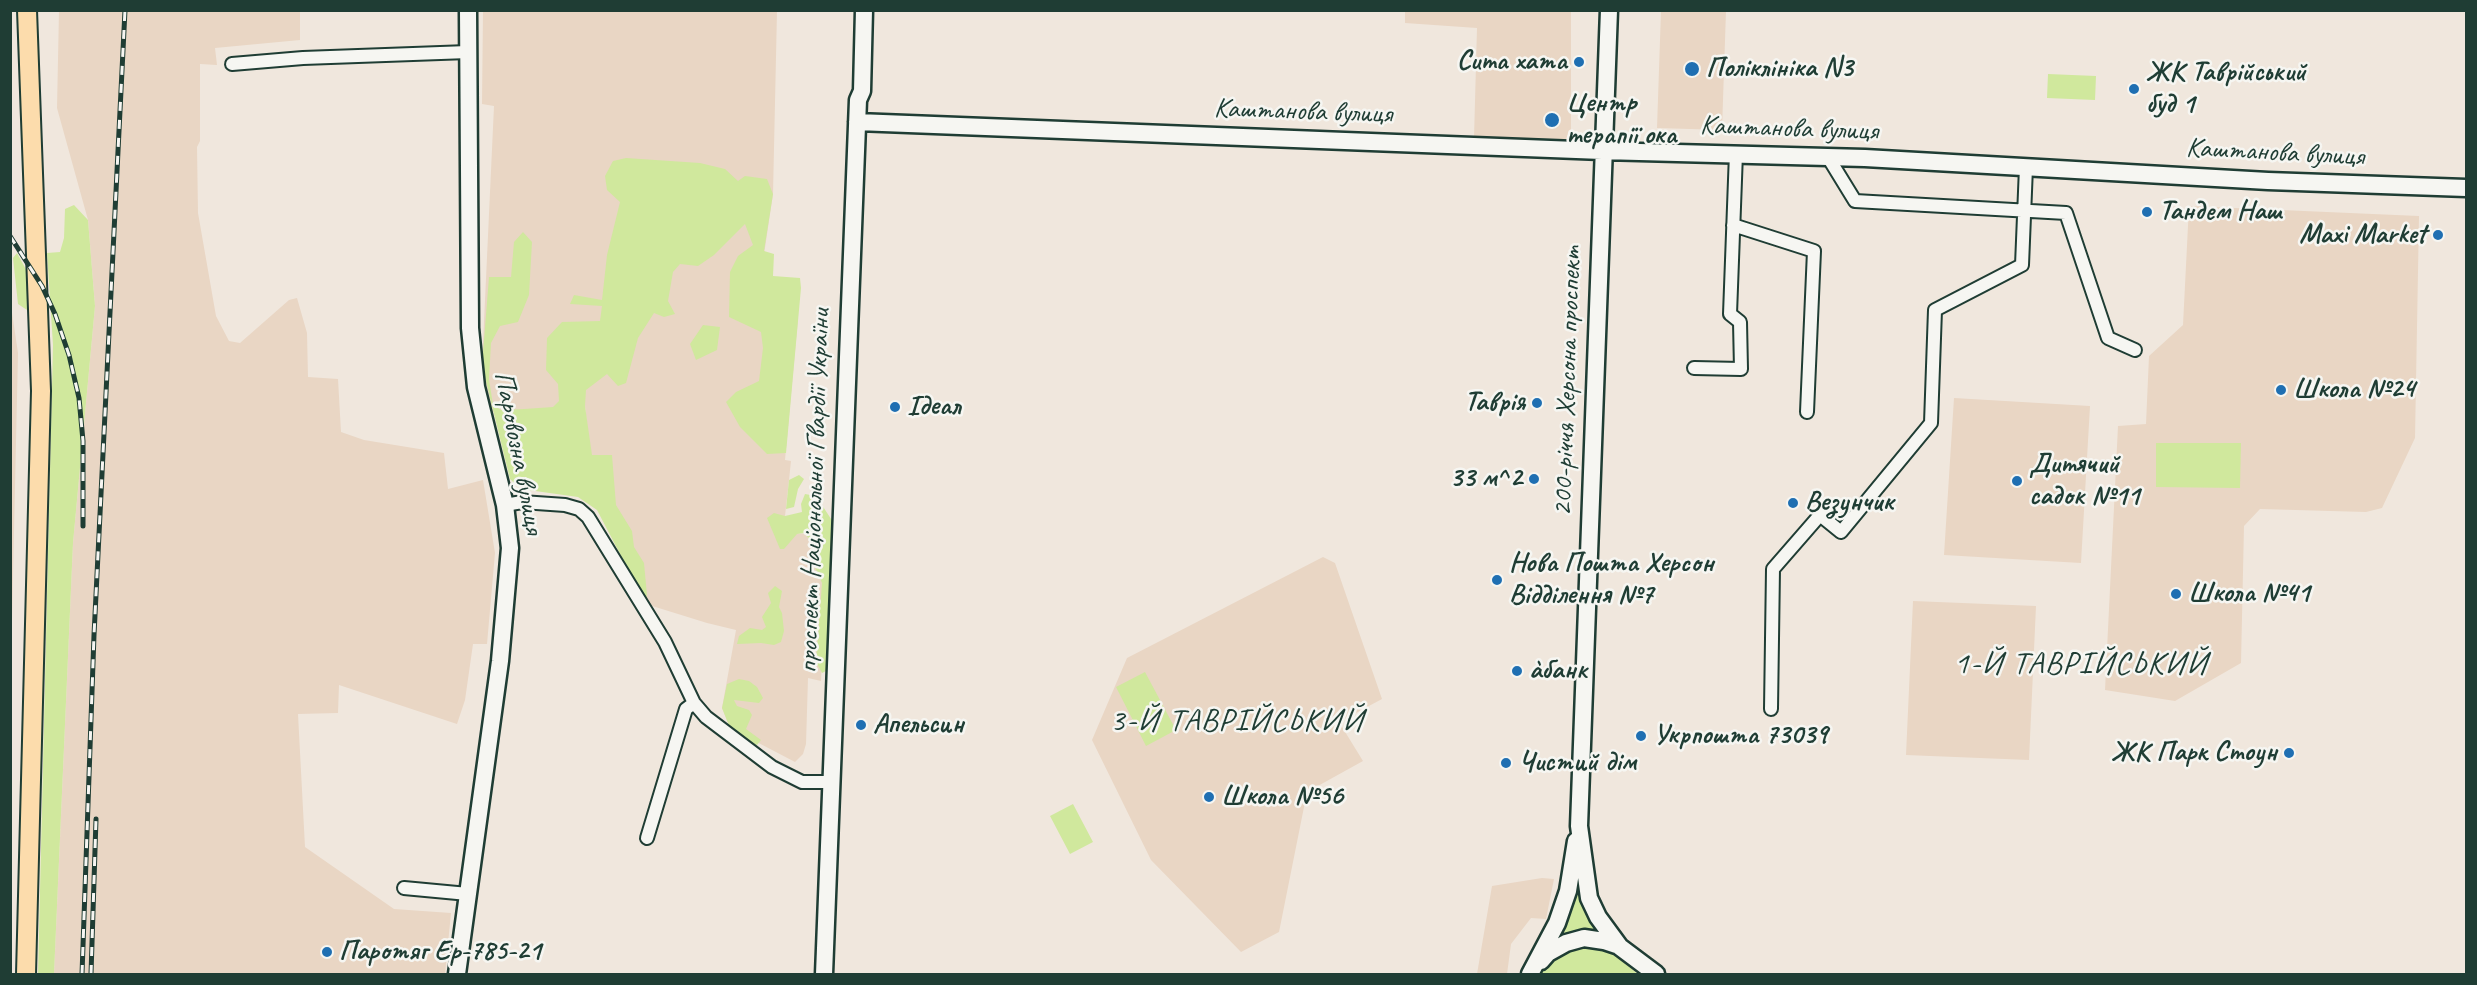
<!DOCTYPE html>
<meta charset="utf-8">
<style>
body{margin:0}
#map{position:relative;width:2477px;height:985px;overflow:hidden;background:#f0e7dd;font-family:Caveat,sans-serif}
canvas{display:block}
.frame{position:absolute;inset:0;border:12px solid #1f3d34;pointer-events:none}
</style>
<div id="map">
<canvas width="2477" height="985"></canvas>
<div class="frame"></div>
</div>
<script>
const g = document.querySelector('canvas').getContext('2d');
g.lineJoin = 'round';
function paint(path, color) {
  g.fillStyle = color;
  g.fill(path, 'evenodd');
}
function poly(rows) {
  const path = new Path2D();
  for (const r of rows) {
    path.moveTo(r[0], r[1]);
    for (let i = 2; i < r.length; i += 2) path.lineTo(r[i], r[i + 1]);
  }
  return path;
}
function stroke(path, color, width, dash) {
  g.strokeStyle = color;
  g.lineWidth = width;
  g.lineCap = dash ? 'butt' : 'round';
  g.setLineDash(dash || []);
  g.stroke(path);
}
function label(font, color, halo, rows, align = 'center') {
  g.font = font + ' Caveat,sans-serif';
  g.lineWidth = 5;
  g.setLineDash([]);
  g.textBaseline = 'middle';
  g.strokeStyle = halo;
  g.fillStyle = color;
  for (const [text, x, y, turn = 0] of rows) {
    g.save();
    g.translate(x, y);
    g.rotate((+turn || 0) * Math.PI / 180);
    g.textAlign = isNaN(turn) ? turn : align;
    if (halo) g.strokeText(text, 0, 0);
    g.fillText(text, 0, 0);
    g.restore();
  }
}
paint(poly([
 [59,11,300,11,300,40,215,48,217,65,200,64,200,141,197,147,198,213,216,316,229,341,240,343,289,300,297,298,307,333,308,377,338,379,341,432,364,440,444,453,448,489,483,480,495,553,487,644,473,644,465,700,457,724,339,685,338,713,298,714,305,847,394,909,451,913,445,974,54,974,73,543,95,306,88,220,57,108],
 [483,11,777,11,773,194,755,315,798,319,785,460,791,461,789,480,783,534,828,533,821,681,808,678,806,744,803,754,795,762,730,728,722,708,736,630,707,623,649,605,603,515,588,439,585,406,492,412,482,365,494,106,482,104],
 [1405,11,1571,11,1571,140,1474,138,1477,28,1405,23],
 [1661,11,1726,11,1722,130,1657,128],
 [2189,206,2419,216,2415,438,2382,508,2366,512,2260,509,2244,526,2241,663,2175,701,2105,690,2118,426,2146,424,2149,356,2183,325],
 [10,299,18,353,11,666,10,666],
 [1954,398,2090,406,2081,563,1944,555],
 [1323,557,1335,563,1382,699,1339,722,1363,761,1307,792,1279,932,1241,952,1151,860,1092,740,1127,658],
 [1913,601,2036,606,2029,760,1906,755],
 [1542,878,1554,879,1546,919,1531,918,1511,944,1507,974,1477,974,1492,886]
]), '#e9d6c4');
paint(poly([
 [2048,74,2096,76,2095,100,2047,98],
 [626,158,700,163,725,169,738,181,745,176,767,179,773,194,764,251,774,254,773,276,800,278,801,288,786,453,767,454,740,427,726,402,736,392,759,381,763,348,761,332,729,317,730,272,738,256,753,245,745,224,714,255,698,266,680,264,673,272,668,301,675,314,664,317,654,313,638,338,626,383,618,386,607,374,586,390,585,406,592,455,612,455,616,505,632,531,634,547,644,563,647,595,646,598,641,594,597,510,578,497,521,489,510,479,482,365,489,277,511,277,514,242,523,232,532,242,529,295,518,322,500,326,491,343,489,379,493,405,501,410,524,409,553,407,559,401,558,384,546,370,547,338,562,322,600,321,602,306,570,304,574,295,602,300,607,255,620,202,607,190,605,176,613,161],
 [74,205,88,220,95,306,73,543,54,974,38,974,53,345,47,253,60,252,64,238,65,209],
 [17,253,29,275,27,310,18,304,13,258],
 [703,325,720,327,717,350,696,360,690,344],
 [2156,443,2241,443,2240,488,2156,487],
 [799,475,804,479,798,489,794,507,786,509,789,480],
 [805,494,816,496,835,525,828,670,822,673,816,662,822,583,814,565,819,550,804,533,797,534,784,549,780,549,767,518,774,513,785,516,802,512,801,504],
 [775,586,782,591,779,607,782,613,784,631,781,642,774,645,761,643,737,644,739,636,750,628,762,630,766,627,762,617,771,603,768,593],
 [1145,672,1176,730,1146,746,1116,687],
 [739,679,749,681,757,687,763,698,759,703,734,700,737,706,749,710,752,715,746,729,761,740,757,745,748,743,730,728,722,708,727,684],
 [1073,804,1093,842,1070,854,1050,816],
 [1577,888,1598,930,1580,929,1559,935],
 [1584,948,1606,951,1617,957,1638,974,1540,974,1554,959,1568,951]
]), '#d0e89d');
const street = poly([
 [232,64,303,58,468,52],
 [1828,157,1855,201,2066,213,2108,338,2135,350],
 [1733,225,1814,251,1807,412],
 [1694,368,1741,369,1740,322,1730,314,1736,153],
 [505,505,522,502,565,505,579,509,588,517,665,642,694,703,706,717,772,767,802,782,831,782],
 [1771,709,1773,569,1820,515,1841,532,1931,423,1935,310,2022,265,2026,167],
 [647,838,686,709,694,703],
 [404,888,468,894]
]);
const secondary = poly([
 [1609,10,1579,826,1589,898,1598,917,1620,947,1656,974],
 [857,122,1602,151,1865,158,2268,181,2466,188],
 [1541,961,1548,953,1566,943,1584,938,1604,941,1619,946],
 [457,974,500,661,510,548,505,505,476,387,470,328,468,10],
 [824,974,858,100,862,91,864,10],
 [1530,974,1557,923,1568,891,1576,841]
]);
const primary = poly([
 [26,974,41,391,27,10]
]);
stroke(street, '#1f3d34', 16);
stroke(secondary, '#1f3d34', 21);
stroke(primary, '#1f3d34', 22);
stroke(street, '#f6f6f2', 12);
stroke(secondary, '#f6f6f2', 16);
stroke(primary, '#fcdcac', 18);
const rail = poly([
 [10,236,42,286,55,314,69,355,79,398,83,441,83,526],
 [82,974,94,635,125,10],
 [91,974,96,819]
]);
stroke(rail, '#1f3d34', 5);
stroke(rail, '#f6f6f2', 3, [9]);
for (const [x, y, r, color] of [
 [1579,62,6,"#1f6fb2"],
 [1692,69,8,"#1f6fb2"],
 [2134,89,6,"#1f6fb2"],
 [1552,120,8,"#1f6fb2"],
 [2147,212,6,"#1f6fb2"],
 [2438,235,6,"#1f6fb2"],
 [2281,390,6,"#1f6fb2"],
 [1537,403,6,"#1f6fb2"],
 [895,407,6,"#1f6fb2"],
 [1534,479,6,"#1f6fb2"],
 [2017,481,6,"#1f6fb2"],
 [1793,503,6,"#1f6fb2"],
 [1497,580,6,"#1f6fb2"],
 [2176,594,6,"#1f6fb2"],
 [1517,671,6,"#1f6fb2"],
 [861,725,6,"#1f6fb2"],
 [1641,736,6,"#1f6fb2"],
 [2289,753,6,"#1f6fb2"],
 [1506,763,6,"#1f6fb2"],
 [1209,797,6,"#1f6fb2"],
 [327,952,6,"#1f6fb2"]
]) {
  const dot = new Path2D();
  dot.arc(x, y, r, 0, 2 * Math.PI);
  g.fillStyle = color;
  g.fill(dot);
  stroke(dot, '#f6f6f2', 2);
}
label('bold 28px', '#1f3d34', '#f6f6f2', [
 ["Сита хата",1567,62,"right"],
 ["Поліклініка N3",1706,69],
 ["ЖК Таврійський",2146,73],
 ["буд 1",2146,105],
 ["Центр",1566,104],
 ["терапії ока",1566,136],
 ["Тандем Наш",2159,212],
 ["Maxi Market",2426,235,"right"],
 ["Школа №24",2293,390],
 ["Таврія",1525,403,"right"],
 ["Ідеал",907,407],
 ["Дитячий",2029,465],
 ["садок №11",2029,497],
 ["33 м^2",1522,479,"right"],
 ["Везунчик",1805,503],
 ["Нова Пошта Херсон",1509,564],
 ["Відділення №7",1509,596],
 ["Школа №41",2188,594],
 ["а̀банк",1529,671],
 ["Апельсин",873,725],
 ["Укрпошта 73039",1653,736],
 ["ЖК Парк Стоун",2277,753,"right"],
 ["Чистий дім",1518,763],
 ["Школа №56",1221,797],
 ["Паротяг Ер-785-21",339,952]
], 'left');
label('28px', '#1f3d34', '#f6f6f2', [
 ["Каштанова вулиця",1303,112,2],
 ["Каштанова вулиця",1789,129,2],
 ["Каштанова вулиця",2275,153,3],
 ["200-річчя Херсона проспект",1568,381,-88],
 ["Паровозна вулиця",518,453,79],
 ["проспект Національної Гвардії України",815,491,-88]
]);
g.letterSpacing = '1.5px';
label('32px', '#1f3d34', '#f6f6f2', [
 ["1-Й ТАВРІЙСЬКИЙ",2081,665],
 ["3-Й ТАВРІЙСЬКИЙ",1237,722]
]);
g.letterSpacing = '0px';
</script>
